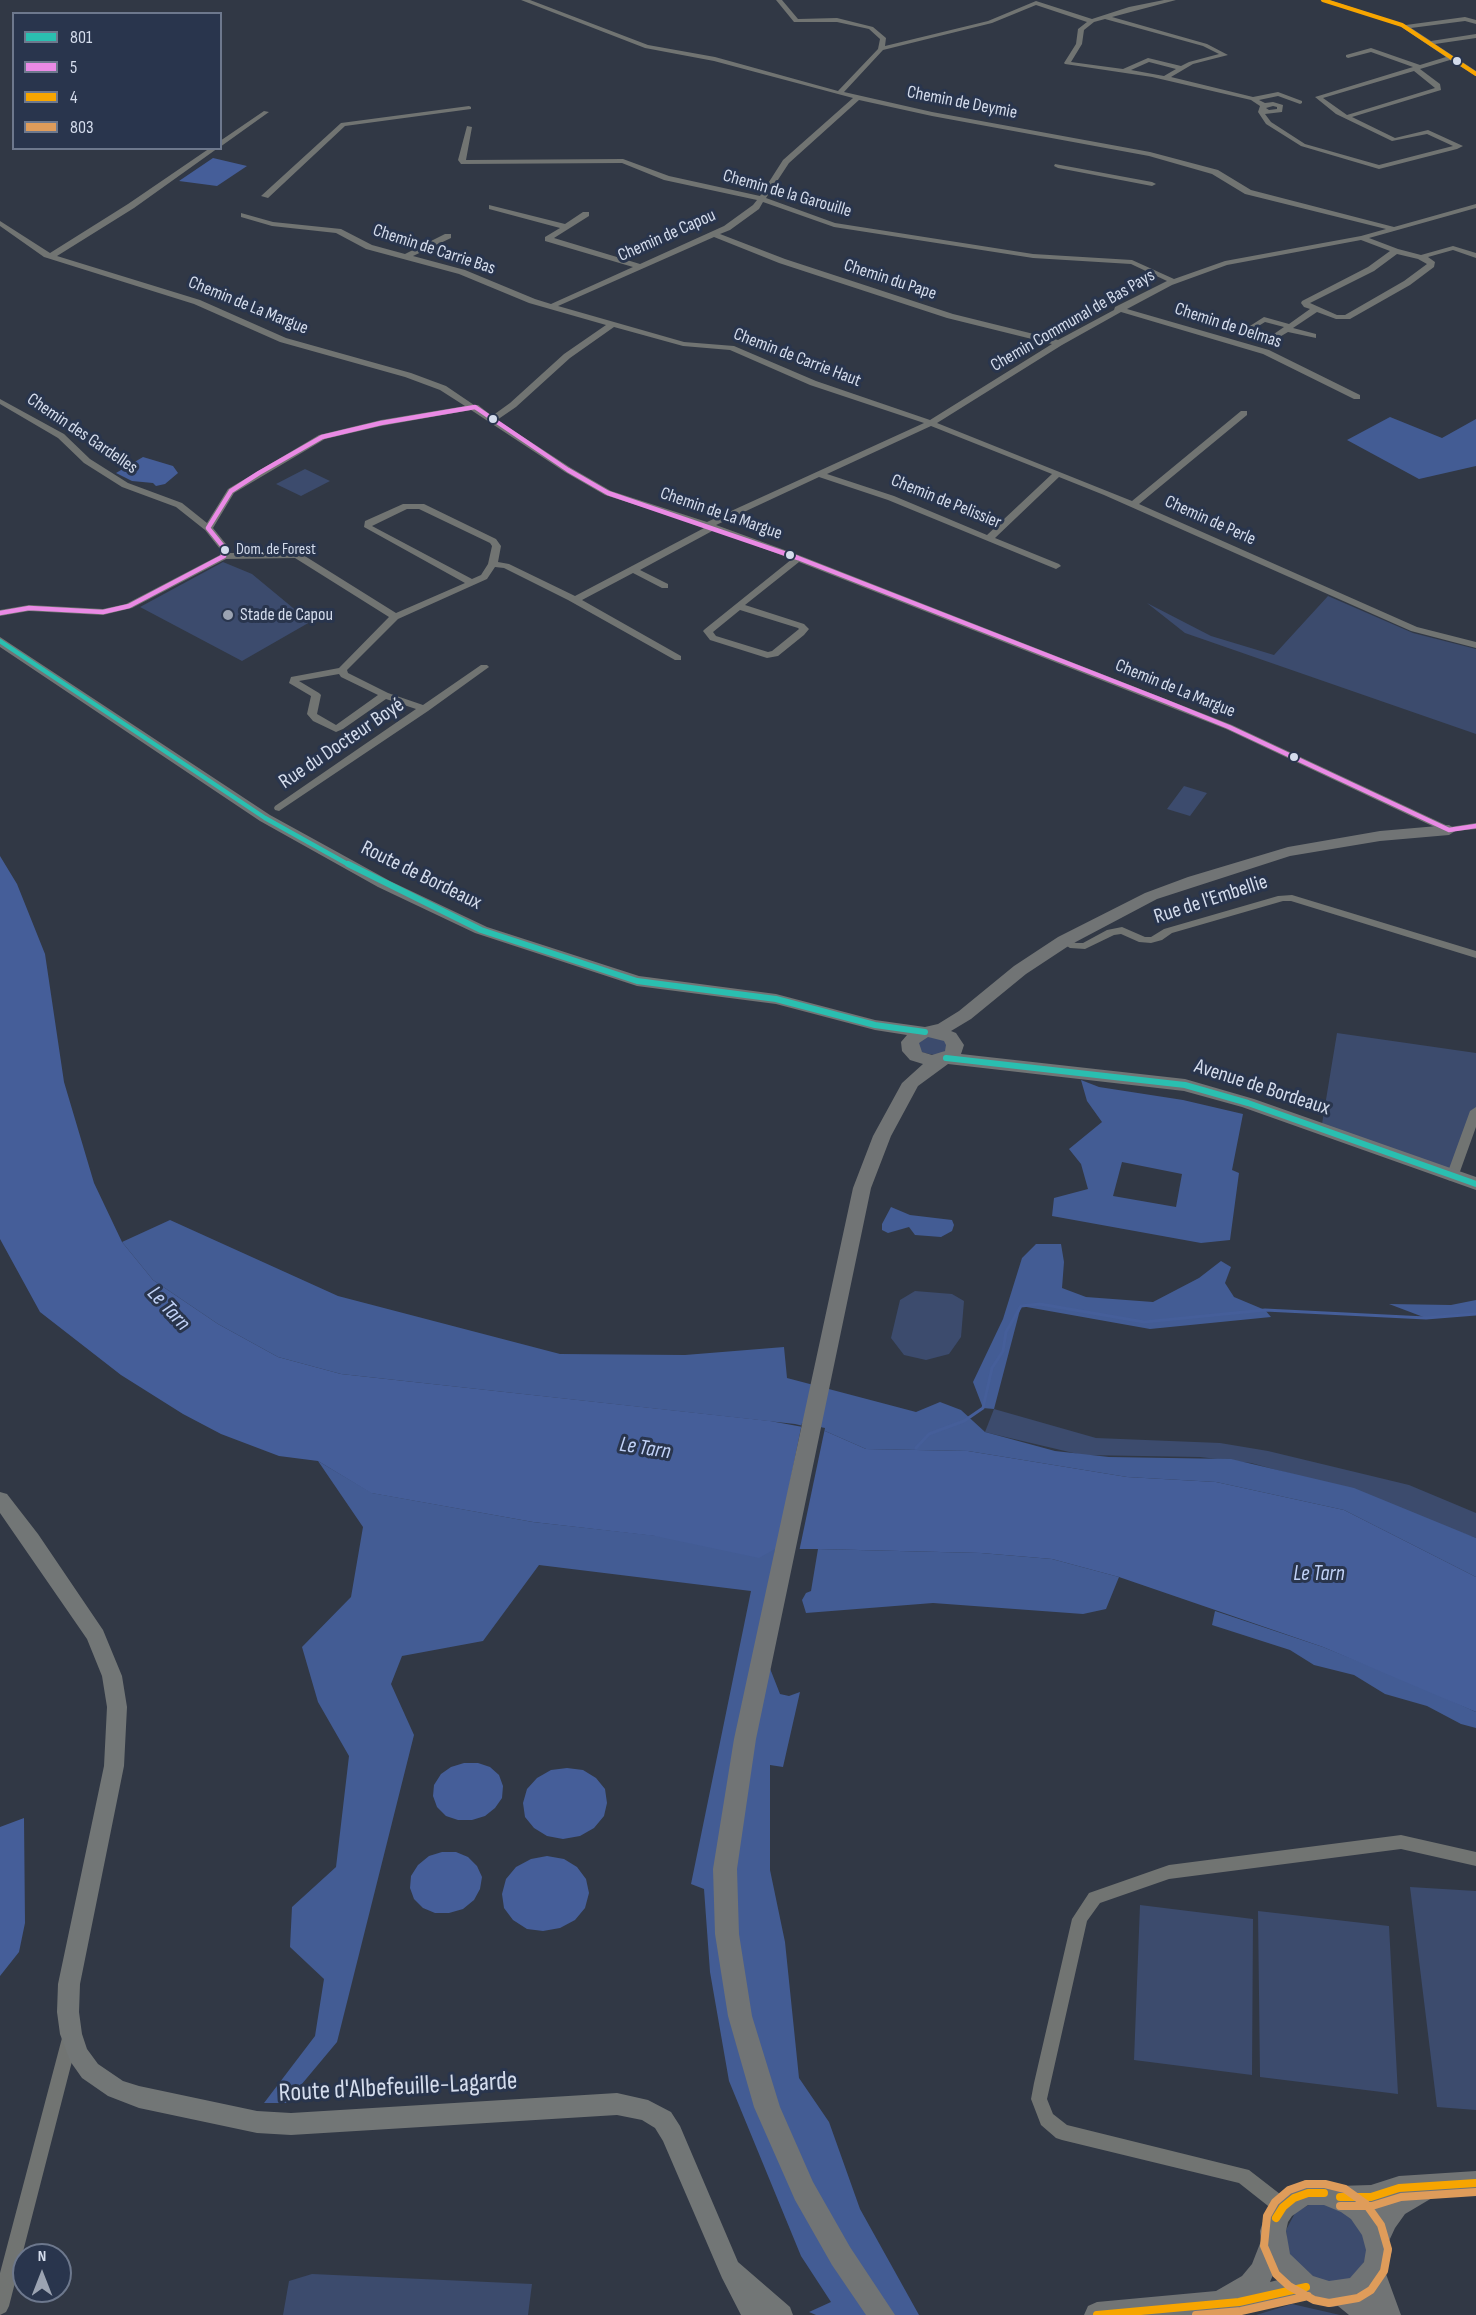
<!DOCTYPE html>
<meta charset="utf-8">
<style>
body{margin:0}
#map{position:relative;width:1476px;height:2315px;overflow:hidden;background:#313845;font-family:"Sofia Sans Condensed",sans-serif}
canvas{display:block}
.legend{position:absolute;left:12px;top:12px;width:210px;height:138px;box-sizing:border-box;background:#29354d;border:2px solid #6d788d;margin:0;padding:8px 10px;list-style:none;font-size:18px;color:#d4dcec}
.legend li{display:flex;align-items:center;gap:12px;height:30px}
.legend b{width:30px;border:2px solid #6d788d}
.north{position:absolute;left:12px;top:2243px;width:60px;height:60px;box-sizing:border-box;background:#29354d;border:2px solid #6d788d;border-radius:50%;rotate:0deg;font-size:16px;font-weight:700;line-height:24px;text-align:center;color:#d4dcec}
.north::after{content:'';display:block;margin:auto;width:21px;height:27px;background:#9ba3b2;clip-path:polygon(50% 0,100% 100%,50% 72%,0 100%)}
</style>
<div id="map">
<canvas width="1476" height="2315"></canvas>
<ul class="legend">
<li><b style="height:8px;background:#2abfb0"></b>801</li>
<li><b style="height:8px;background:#ea8ae5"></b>5</li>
<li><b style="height:8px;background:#f7a500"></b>4</li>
<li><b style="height:8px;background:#df9c5a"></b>803</li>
</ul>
<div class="north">N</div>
</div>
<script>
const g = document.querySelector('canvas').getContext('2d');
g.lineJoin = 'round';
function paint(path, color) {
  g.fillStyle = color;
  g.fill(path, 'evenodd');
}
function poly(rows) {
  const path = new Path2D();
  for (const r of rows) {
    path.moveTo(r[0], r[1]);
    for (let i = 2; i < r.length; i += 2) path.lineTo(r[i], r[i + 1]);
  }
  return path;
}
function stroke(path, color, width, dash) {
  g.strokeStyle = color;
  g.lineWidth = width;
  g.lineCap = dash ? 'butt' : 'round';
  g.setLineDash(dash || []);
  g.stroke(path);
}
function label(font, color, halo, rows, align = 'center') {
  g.font = font + ' "Sofia Sans Condensed",sans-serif';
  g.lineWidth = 6;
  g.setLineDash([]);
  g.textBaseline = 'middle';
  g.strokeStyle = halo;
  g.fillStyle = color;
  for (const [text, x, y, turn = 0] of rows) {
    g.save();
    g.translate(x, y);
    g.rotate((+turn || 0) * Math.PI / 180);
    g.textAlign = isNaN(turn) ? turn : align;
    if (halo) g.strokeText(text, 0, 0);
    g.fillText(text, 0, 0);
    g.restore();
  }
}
paint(poly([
 [305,469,330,481,301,496,276,484],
 [223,562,252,574,310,622,242,661,140,607],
 [1328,596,1413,633,1476,649,1476,734,1185,633,1147,603,1211,636,1274,655],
 [1184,786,1207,793,1190,816,1167,809],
 [1337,1033,1476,1053,1476,1111,1452,1177,1321,1130],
 [924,1036,945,1039,949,1048,938,1056,917,1051,915,1043],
 [915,1291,952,1294,964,1301,961,1337,949,1354,926,1360,904,1355,891,1338,900,1300],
 [994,1409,1096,1438,1220,1443,1268,1451,1409,1485,1476,1513,1476,1538,1310,1479,1251,1463,1200,1457,1082,1455,997,1435,985,1432],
 [1410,1887,1476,1891,1476,2110,1437,2107],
 [1140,1905,1253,1919,1252,2075,1134,2060],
 [1258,1911,1389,1926,1398,2094,1260,2077],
 [1312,2203,1334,2205,1361,2225,1369,2255,1352,2279,1331,2283,1310,2276,1293,2260,1288,2251,1286,2230,1295,2213],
 [312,2274,532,2284,528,2315,283,2315,289,2281],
 [1292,2304,1340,2315,1256,2315]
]), '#3c4b6d');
paint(poly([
 [1390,417,1442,438,1476,419,1476,466,1419,479,1347,440],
 [1081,1080,1099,1087,1183,1100,1243,1114,1232,1170,1239,1173,1230,1240,1201,1243,1052,1216,1054,1198,1088,1189,1081,1164,1069,1149,1102,1122,1087,1101],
 [1122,1162,1182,1174,1176,1207,1113,1196],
 [891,1207,910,1215,952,1220,954,1225,952,1231,941,1237,915,1235,909,1227,888,1233,882,1230,882,1224],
 [170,1220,338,1296,560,1354,685,1355,784,1347,787,1378,916,1412,940,1402,961,1410,985,1432,1055,1451,1109,1457,1231,1459,1354,1488,1476,1538,1476,1577,1344,1510,1216,1482,1127,1477,968,1451,866,1449,825,1431,795,1424,341,1374,278,1357,218,1324,153,1280,122,1242],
 [1036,1244,1061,1244,1064,1262,1062,1288,1086,1297,1153,1302,1199,1278,1221,1261,1231,1267,1225,1283,1234,1297,1265,1310,1271,1317,1150,1329,1021,1306,994,1409,983,1408,973,1382,1003,1319,1022,1258],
 [1476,1300,1476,1314,1426,1318,1389,1304,1451,1305],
 [318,1461,372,1493,533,1522,775,1549,769,1666,780,1694,789,1696,800,1692,783,1767,770,1765,770,1870,785,1942,799,2078,829,2122,860,2209,919,2315,816,2315,809,2312,831,2302,801,2256,729,2081,710,1972,704,1889,691,1884,751,1591,539,1565,483,1641,402,1656,391,1684,414,1735,337,2042,286,2103,264,2103,315,2036,324,1979,290,1947,292,1907,336,1867,349,1756,318,1702,302,1647,351,1597,363,1527],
 [818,1549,981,1553,1052,1559,1119,1577,1106,1609,1083,1614,933,1603,806,1613,802,1600,806,1593,811,1591],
 [1215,1611,1323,1647,1419,1686,1476,1712,1476,1728,1461,1724,1427,1706,1385,1694,1354,1675,1314,1665,1290,1650,1212,1625]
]), '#435c94');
paint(poly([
 [213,158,247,166,217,186,179,181],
 [143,457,173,466,178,473,165,484,156,486,153,483,132,481,116,473],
 [0,856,17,884,45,954,64,1082,94,1183,122,1242,153,1280,218,1324,278,1357,341,1374,770,1421,825,1431,866,1449,968,1451,1127,1477,1216,1482,1344,1510,1476,1577,1476,1712,1323,1647,1119,1577,1052,1559,981,1553,818,1549,775,1549,759,1558,655,1536,533,1522,371,1493,318,1461,279,1456,221,1434,183,1414,121,1375,40,1312,0,1239],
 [464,1763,478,1763,490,1767,499,1775,503,1786,502,1798,495,1808,485,1816,472,1820,458,1820,446,1816,437,1807,433,1796,434,1785,441,1774,451,1767],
 [567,1768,583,1770,596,1778,605,1789,607,1803,604,1816,594,1828,580,1836,563,1839,547,1836,534,1828,525,1817,523,1803,527,1789,537,1778,551,1770],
 [24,1818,25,1923,19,1952,0,1976,0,1827],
 [442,1852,456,1852,468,1857,477,1866,482,1877,480,1889,474,1900,463,1909,449,1913,435,1913,423,1908,414,1899,410,1888,411,1876,418,1865,429,1856],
 [547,1856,564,1859,577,1867,586,1879,589,1893,585,1908,575,1920,560,1928,543,1931,527,1929,513,1920,504,1908,502,1894,506,1879,516,1867,531,1859]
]), '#455e99');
paint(poly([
 [802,1423,825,1428,799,1552,776,1552]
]), '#313845');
stroke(poly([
 [916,1448,929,1434,964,1421,983,1408,992,1368,1003,1351,1006,1332,1021,1306,1040,1304,1144,1322,1265,1310,1426,1318,1476,1314]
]), '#455e99', 3);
paint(poly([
 [521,0,530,0,648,45,715,57,838,91,878,49,880,39,869,29,837,22,794,22,776,0,782,0,798,19,837,18,873,27,886,38,885,46,988,21,1036,1,1092,19,1129,7,1164,0,1176,0,1112,17,1207,44,1228,55,1193,64,1171,77,1253,97,1278,92,1302,101,1302,103,1300,104,1278,96,1259,100,1265,103,1273,102,1283,105,1282,112,1265,114,1271,122,1305,144,1379,165,1453,146,1427,134,1392,141,1336,114,1315,97,1413,67,1371,52,1348,58,1346,57,1346,55,1371,48,1420,65,1446,57,1400,26,1320,0,1329,0,1406,25,1465,17,1476,20,1476,24,1465,21,1411,28,1431,41,1476,34,1476,38,1435,44,1476,71,1476,76,1450,60,1420,69,1440,84,1441,90,1352,117,1395,138,1428,130,1463,146,1457,149,1379,169,1301,146,1266,124,1258,112,1260,106,1251,100,1152,77,1065,64,1064,63,1076,44,1078,29,1087,22,1036,5,992,23,883,50,844,92,932,112,1150,152,1218,170,1251,190,1394,227,1476,204,1476,208,1369,238,1398,249,1421,255,1453,246,1476,253,1476,258,1453,250,1428,257,1435,262,1434,267,1410,285,1350,319,1336,319,1317,312,1293,328,1316,334,1316,338,1288,332,1266,345,1262,343,1266,340,1242,331,1264,317,1289,324,1310,309,1304,307,1301,303,1302,301,1368,267,1390,251,1361,240,1227,265,1172,285,1127,309,1269,350,1360,395,1360,399,1354,399,1263,354,1121,312,1062,345,937,423,1132,501,1241,411,1247,411,1247,415,1139,504,1417,627,1476,642,1476,648,1411,631,1104,495,1059,477,995,538,1059,564,1061,566,1056,569,888,500,819,477,716,525,801,556,1232,725,1450,827,1476,823,1476,829,1445,832,1226,729,799,562,745,605,804,624,809,629,804,635,778,656,767,658,710,640,703,631,705,629,792,559,714,530,640,570,668,584,668,588,662,588,633,573,582,600,681,656,681,660,675,660,568,600,504,568,495,567,487,579,398,619,347,670,348,673,388,693,423,705,481,665,487,665,489,667,428,711,279,811,275,810,274,808,275,806,416,709,386,699,343,729,336,732,313,721,307,714,311,696,289,683,291,677,339,668,389,617,295,558,226,559,132,608,103,615,29,611,0,616,0,610,29,605,103,609,126,604,220,555,220,549,205,530,176,507,122,487,84,463,58,438,0,404,0,399,64,434,90,459,128,483,182,503,207,523,228,489,319,435,381,420,465,406,440,390,405,377,280,342,194,304,44,257,0,226,0,221,50,253,128,204,210,148,218,148,134,208,57,256,200,300,286,338,411,373,446,386,474,405,478,405,492,416,510,403,564,354,606,325,529,303,459,274,366,249,336,233,272,226,241,217,241,213,273,222,341,229,372,245,405,254,445,234,451,234,451,238,413,256,465,270,535,299,551,304,633,267,545,241,545,237,560,228,489,209,489,205,565,224,583,212,589,212,589,216,554,238,640,264,724,226,753,205,757,200,664,180,622,163,461,164,458,160,467,126,472,127,466,160,623,159,669,176,760,196,783,160,853,98,714,61,645,48,521,0],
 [1105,19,1203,46,1219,54,1189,62,1181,66,1148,58,1123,69,1071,62,1082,44,1084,30,1094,22,1105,19],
 [1149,62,1176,69,1164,76,1131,70,1149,62],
 [1414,71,1435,88,1347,115,1323,98,1414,71],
 [859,100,932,116,1149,156,1212,174,1245,194,1386,229,1361,236,1225,261,1174,279,1132,260,1033,254,835,223,766,198,789,163,859,100],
 [1273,106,1277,107,1277,109,1269,110,1266,108,1273,106],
 [763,202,834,227,1033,258,1131,264,1167,281,1115,307,1114,310,1058,340,953,314,785,259,720,234,730,230,759,209,763,202],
 [714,237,779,263,947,318,1052,344,930,420,816,381,734,346,684,342,558,306,714,237],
 [1397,254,1418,259,1427,264,1404,281,1345,315,1337,315,1310,303,1374,271,1397,254],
 [1265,322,1284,327,1271,336,1252,330,1265,322],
 [614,327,683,346,730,350,810,385,924,423,707,522,611,491,571,468,497,420,516,407,570,358,614,327],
 [471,410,565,472,605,495,706,527,575,596,509,564,498,562,501,546,496,539,424,504,403,504,365,521,364,527,465,583,396,613,300,553,229,553,230,549,213,528,234,493,325,439,381,426,471,410],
 [931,426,1052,474,987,535,894,496,827,474,931,426],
 [407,509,419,509,490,543,492,546,488,564,481,575,472,579,372,526,407,509],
 [740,610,798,628,799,629,772,651,768,652,716,636,713,632,740,610],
 [339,674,341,677,378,695,336,725,317,714,321,695,319,693,299,681,339,674],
 [469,106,471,107,471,109,345,126,268,198,261,196,341,123,469,106],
 [264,111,269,112,220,147,220,141,264,111],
 [1055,164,1152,182,1156,184,1152,186,1058,168,1054,166,1055,164],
 [1292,895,1476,951,1476,958,1291,901,1283,901,1172,933,1162,940,1151,943,1139,942,1121,934,1114,935,1085,949,1070,948,1059,941,1064,938,1076,943,1083,943,1107,930,1122,927,1145,937,1151,937,1164,929,1278,896,1292,895],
 [1476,1107,1476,1127,1458,1177,1452,1181,1448,1180,1446,1177,1470,1111,1476,1107],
 [1401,1835,1476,1852,1476,1866,1401,1849,1169,1879,1100,1903,1087,1921,1047,2099,1053,2114,1067,2125,1249,2170,1289,2201,1292,2207,1289,2213,1283,2215,1277,2213,1239,2183,1062,2140,1056,2138,1041,2125,1031,2099,1034,2083,1072,1919,1089,1893,1169,1865,1401,1835],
 [70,2031,76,2033,78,2038,9,2306,6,2312,0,2315,0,2273,62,2038,64,2033,70,2031]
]), '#717472');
paint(poly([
 [0,1492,7,1494,38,1534,103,1630,122,1676,127,1707,124,1766,80,1984,79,2012,82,2034,87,2049,98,2064,123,2081,139,2086,257,2111,291,2113,617,2093,648,2100,671,2112,680,2126,738,2262,790,2307,793,2315,741,2315,722,2278,663,2141,655,2128,642,2120,617,2115,291,2135,257,2133,139,2108,108,2096,82,2078,70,2061,60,2034,57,2012,58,1984,104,1766,107,1707,102,1676,87,1639,0,1513,0,1492]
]), '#727676');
paint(poly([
 [0,637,270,815,390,881,487,927,639,976,776,994,875,1020,925,1027,938,1024,959,1011,1014,966,1058,937,1145,893,1188,877,1288,847,1380,831,1449,825,1457,830,1449,835,1380,841,1290,856,1157,899,1070,945,1026,974,971,1019,951,1031,956,1033,964,1045,961,1054,1185,1079,1254,1099,1476,1177,1476,1190,1242,1107,1184,1091,948,1064,918,1086,891,1136,871,1188,756,1739,737,1869,739,1934,752,2016,780,2107,813,2182,850,2247,895,2315,866,2315,832,2265,795,2200,754,2107,728,2016,715,1934,713,1869,734,1739,853,1188,873,1136,902,1083,923,1064,910,1060,902,1051,901,1042,907,1035,875,1030,776,1004,637,986,475,933,378,887,260,821,0,647,0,637],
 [928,1037,944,1041,946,1045,945,1051,932,1055,922,1052,919,1043,928,1037],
 [1476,2171,1476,2195,1432,2198,1405,2214,1395,2228,1389,2241,1392,2250,1386,2274,1401,2315,1349,2315,1338,2306,1329,2307,1306,2300,1239,2315,1084,2315,1088,2306,1097,2302,1216,2291,1242,2276,1252,2264,1261,2241,1260,2231,1267,2209,1274,2198,1294,2186,1308,2181,1324,2181,1337,2186,1371,2185,1399,2176,1476,2171],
 [1308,2205,1324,2205,1341,2212,1351,2219,1362,2235,1366,2250,1364,2262,1350,2278,1329,2281,1313,2276,1290,2254,1286,2231,1288,2222,1292,2216,1308,2205],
 [1273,2275,1278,2280,1270,2282,1273,2275]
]), '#717475');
stroke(poly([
 [0,641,265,818,351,866]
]), '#2abfb0', 4.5);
stroke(poly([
 [348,864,481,930,637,981,776,999,875,1025,925,1032],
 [946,1058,1185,1085,1248,1103,1476,1184]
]), '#2abfb0', 6);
stroke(poly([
 [475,407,568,470,608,493,798,558,1167,702,1229,727,1449,830,1476,826],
 [224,556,225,549,208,528,231,491,259,473,322,437,381,423,475,407],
 [0,613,29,608,103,612,129,606,224,556]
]), '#ea8ae5', 4.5);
stroke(poly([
 [1323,0,1402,25,1476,74]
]), '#f7a500', 4);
stroke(poly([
 [1340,2197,1371,2197,1399,2188,1476,2183],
 [1276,2218,1283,2207,1294,2198,1308,2193,1324,2193],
 [1097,2315,1239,2302,1306,2287]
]), '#f7a500', 8);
stroke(poly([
 [1306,2184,1325,2184,1345,2189,1366,2204,1381,2225,1388,2249,1384,2271,1371,2290,1358,2298,1329,2303,1314,2300,1289,2286,1276,2274,1264,2246,1267,2216,1275,2202,1289,2190,1306,2184],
 [1340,2206,1372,2206,1401,2197,1476,2192],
 [1196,2315,1241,2311,1308,2296]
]), '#df9c5a', 8);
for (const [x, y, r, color] of [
 [1457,61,5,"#d4dcec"],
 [493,419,5,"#d4dcec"],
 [225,550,5,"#d4dcec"],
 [790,555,5,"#d4dcec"],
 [228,615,6,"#9ba3b2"],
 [1294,757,5,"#d4dcec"]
]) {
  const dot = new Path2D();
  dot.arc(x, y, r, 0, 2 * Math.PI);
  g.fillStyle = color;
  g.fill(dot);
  stroke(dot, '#29354d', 2);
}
label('16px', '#d4dcec', '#29354d', [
 ["Dom. de Forest",236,550]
], 'left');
label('18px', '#d4dcec', '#29354d', [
 ["Chemin de Deymie",962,103,11],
 ["Chemin de la Garouille",787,194,16],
 ["Chemin de Capou",667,236,-24],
 ["Chemin de Carrie Bas",434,250,18],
 ["Chemin du Pape",890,280,18],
 ["Chemin de La Margue",248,306,22],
 ["Chemin Communal de Bas Pays",1073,321,-30],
 ["Chemin de Delmas",1228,326,18],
 ["Chemin de Carrie Haut",797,358,21],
 ["Chemin des Gardelles",82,434,34],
 ["Chemin de Pelissier",946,502,22],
 ["Chemin de La Margue",721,514,19],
 ["Chemin de Perle",1210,521,24],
 ["Chemin de La Margue",1175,689,22]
]);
label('18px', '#d4dcec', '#29354d', [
 ["Stade de Capou",240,615]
], 'left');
label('21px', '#d4dcec', '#29354d', [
 ["Rue du Docteur Boyé",342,744,-34],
 ["Route de Bordeaux",421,876,26],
 ["Rue de l'Embellie",1211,900,-18],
 ["Avenue de Bordeaux",1262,1088,18]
]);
label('italic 22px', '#c1d2f7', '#29354d', [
 ["Le Tarn",168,1309,47],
 ["Le Tarn",645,1449,9],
 ["Le Tarn",1319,1574]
]);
label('26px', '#d4dcec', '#29354d', [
 ["Route d'Albefeuille-Lagarde",398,2088,-3]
]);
</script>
